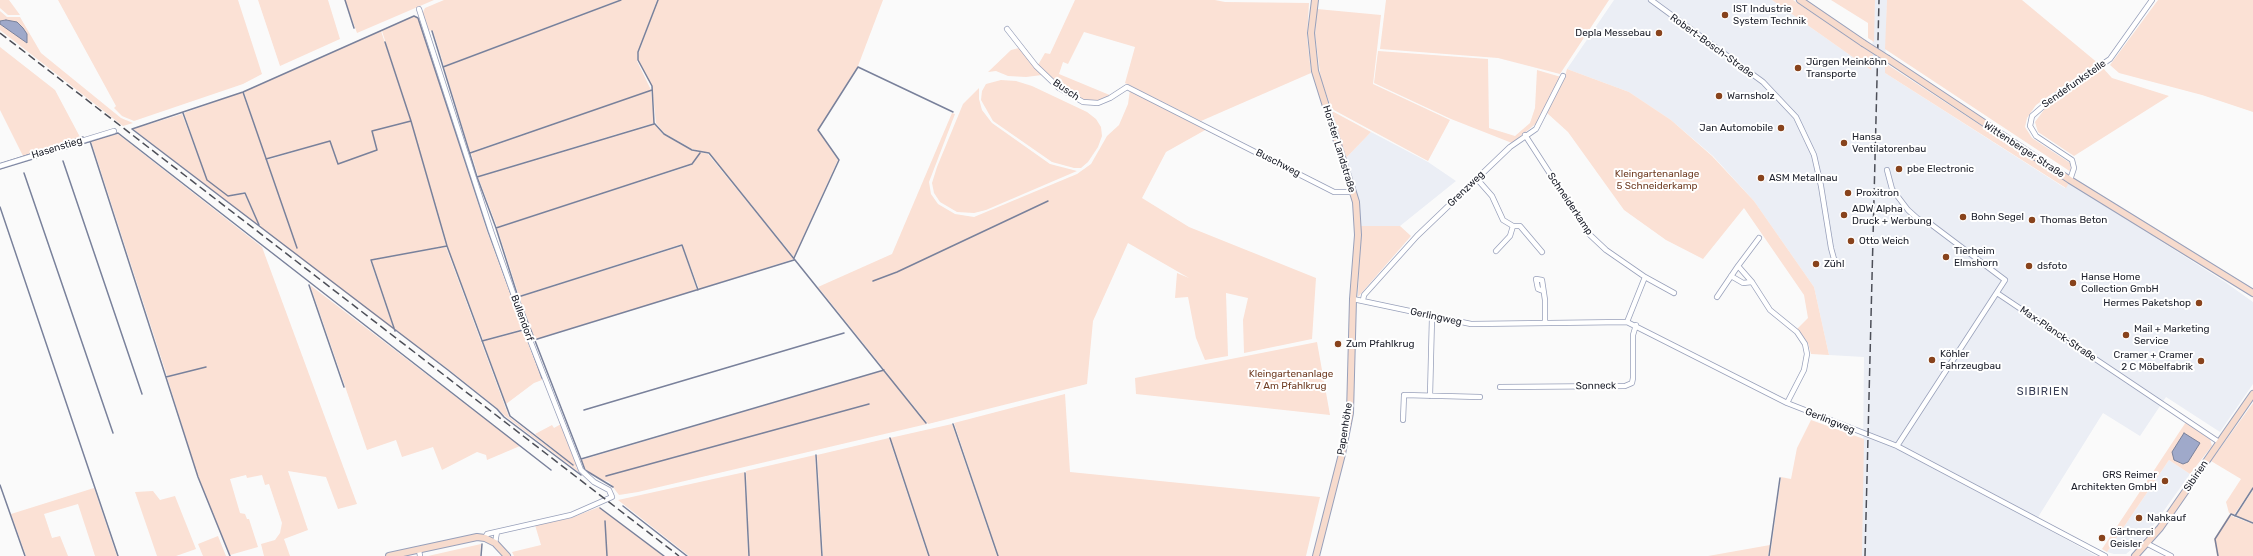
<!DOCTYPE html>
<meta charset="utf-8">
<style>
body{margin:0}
canvas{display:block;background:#fafafa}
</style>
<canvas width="2253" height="556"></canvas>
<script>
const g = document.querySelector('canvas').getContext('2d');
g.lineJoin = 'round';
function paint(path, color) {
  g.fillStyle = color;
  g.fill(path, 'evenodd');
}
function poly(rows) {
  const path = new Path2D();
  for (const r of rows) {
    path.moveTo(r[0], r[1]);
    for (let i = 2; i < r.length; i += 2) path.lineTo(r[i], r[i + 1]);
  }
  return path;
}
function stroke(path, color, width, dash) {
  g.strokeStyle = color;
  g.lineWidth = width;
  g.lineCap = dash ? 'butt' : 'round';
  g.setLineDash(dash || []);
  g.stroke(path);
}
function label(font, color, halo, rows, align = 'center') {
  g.font = font + ' Rubik,sans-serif';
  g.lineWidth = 4;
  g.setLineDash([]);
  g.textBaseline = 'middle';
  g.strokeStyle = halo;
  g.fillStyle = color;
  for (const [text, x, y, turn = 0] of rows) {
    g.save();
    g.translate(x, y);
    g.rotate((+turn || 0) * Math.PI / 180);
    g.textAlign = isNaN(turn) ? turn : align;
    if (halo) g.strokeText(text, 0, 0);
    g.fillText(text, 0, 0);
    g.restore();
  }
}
paint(poly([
 [1614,0,1772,0,1871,70,1875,0,1887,0,1885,73,2065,188,2069,183,2225,282,2253,302,2253,384,2220,432,2166,397,2140,436,2103,413,2035,522,2096,556,1862,556,1864,357,1829,355,1814,287,1754,201,1713,156,1671,120,1629,92,1567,69],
 [1371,132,1428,162,1456,181,1400,226,1360,226,1358,198,1346,158],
 [2169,460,2190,474,2143,540,2126,554,2114,554,2107,552]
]), '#ebeef5');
paint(poly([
 [0,0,9,0,20,15,8,15,0,8],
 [58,0,238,0,262,74,243,84,134,121,122,116,114,108,116,106],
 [258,0,328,0,340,39,280,66],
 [345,0,434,0,357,33],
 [444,0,619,0,444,66,433,31,428,30,422,14,425,8],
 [622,0,657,0,638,52,637,61,651,90,470,152,444,67],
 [658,0,883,0,858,66,818,130,838,160,794,257,709,153,692,149,664,133,656,123,652,86,638,60,639,52],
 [1075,0,1215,0,1225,2,1309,3,1307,37,1311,73,1201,121,1125,83,1135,47,1084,32,1068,64,1063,62,1059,74,1112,96,1097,102,1083,101,1060,87,1038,65,1045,53,1050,54],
 [1386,0,1609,0,1560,74,1498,58,1380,49],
 [1772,0,1793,0,1873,54,1871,70],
 [1831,0,1875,0,1874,42,1868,38,1868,23],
 [1887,0,2022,0,2099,64,2053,93,2036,105,2027,118,2025,127,2032,138,2070,163,2071,172,1885,49],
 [2158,0,2253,0,2253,112,2202,95,2119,73,2110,65],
 [1317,9,1381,15,1373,84,1450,120,1428,161,1332,109,1321,80,1315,34],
 [0,11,7,17,20,17,41,53,121,118,133,123,123,126,0,30,0,24,27,43,6,20,0,21],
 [414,16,418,18,487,231,523,329,483,340,447,246,411,121,382,31],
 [381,31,411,121,446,246,370,260,394,330,260,227,245,192,228,196,207,180,184,113,243,92,297,250,267,160,327,142,266,159,244,92],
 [0,47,55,90,80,137,23,156,0,110],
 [1019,48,1042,75,1026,77,1008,76,996,71,988,72,1011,50],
 [1378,51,1488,59,1489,128,1515,136,1530,123,1535,108,1537,70,1561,77,1538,122,1512,143,1451,119,1374,83],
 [1885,63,2069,183,2066,188,1885,73],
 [2102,67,2112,78,2169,96,2074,156,2038,132,2035,122,2046,107],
 [1567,69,1629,92,1671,120,1712,156,1754,201,1814,287,1829,355,1811,354,1808,343,1797,329,1808,318,1804,295,1744,208,1703,259,1666,240,1624,210,1568,132,1547,113,1564,79],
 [1001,80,1016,81,1032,86,1087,112,1096,119,1101,127,1102,136,1098,147,1088,162,1081,168,1074,168,1052,162,993,121,981,100,982,91,986,84],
 [979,88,979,99,982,110,992,123,1050,164,1077,171,986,210,974,213,957,212,940,202,934,193,932,183,937,167,963,104],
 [651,90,654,123,478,176,471,153],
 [1130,90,1207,129,1166,152,1142,198,1189,227,1316,278,1312,339,1244,353,1243,320,1248,298,1226,293,1228,356,1205,360,1196,338,1188,297,1175,298,1177,273,1189,278,1128,243,1093,321,1087,384,928,424,818,287,892,254,952,113,955,114,929,182,931,194,938,204,955,214,974,217,1077,174,1091,164,1107,136,1119,125,1128,104],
 [1332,111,1371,132,1346,158],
 [182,114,207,180,228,196,244,193,259,226,133,129],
 [654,124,663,134,692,150,701,152,692,164,497,227,478,177],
 [118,134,262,247,357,504,338,509,326,477,288,471,308,530,284,539,290,556,264,556,261,544,275,540,280,533,282,523,269,484,265,485,262,475,247,478,246,475,230,479,240,513,245,514,247,519,249,519,258,547,230,555,198,477,167,377,207,367,167,376,91,141],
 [701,152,708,154,794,259,699,289,682,244,519,296,497,228,692,165],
 [1360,226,1400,226,1411,236,1358,297],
 [682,246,697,290,535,339,519,297],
 [446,247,509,417,578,469,584,476,505,416,498,409,448,369,395,330,371,260],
 [310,285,520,446,487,460,486,455,477,452,442,470,433,447,402,457,396,440,367,450],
 [523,330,542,380,534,383,506,404,483,341],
 [1317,342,1330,415,1136,394,1135,378],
 [885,370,927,424,638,492,619,495,609,482,597,478,586,470,581,460],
 [1065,394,1070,472,1320,497,1306,556,998,556,954,423],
 [2253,403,2253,487,2234,515,2229,513,2226,502,2241,479,2211,461],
 [1811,420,1864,439,1862,556,1770,556,1781,477,1791,479,1797,448],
 [2186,422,2210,439,2212,446,2190,474,2169,460,2107,552,2102,549],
 [561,424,577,465,576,467,535,434,552,425,554,428],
 [952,424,997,556,929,556,890,438],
 [889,438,928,556,823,556,817,455],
 [815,455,822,556,749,556,746,471],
 [745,472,748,556,689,556,618,500],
 [94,488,117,556,95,556,78,504,44,514,52,538,60,536,68,556,26,556,11,514],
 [2253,490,2253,522,2236,516],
 [153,491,160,500,175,496,196,549,176,556,157,556,135,492],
 [599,507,664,556,607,556,606,534,606,556,514,556,512,552,541,545,535,525,571,518],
 [2229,515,2253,524,2253,556,2217,556,2214,539],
 [218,536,226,556,203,556,198,544],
 [481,544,480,556,428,556],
 [1770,545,1768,556,1708,556]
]), '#fbe1d5');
const water = poly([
 [6,20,17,22,23,28,27,34,27,43,0,24,0,21,6,20],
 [2184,433,2200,443,2188,462,2183,464,2174,460,2172,452,2184,433]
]);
paint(water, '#9fa9ca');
stroke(water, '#79819b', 1);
stroke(poly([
 [345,0,354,28],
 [658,0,638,52,638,60,652,86,654,123,664,134,692,150,709,153,926,423],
 [432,31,477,177,496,228,518,297,581,459,585,470,613,487],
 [385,42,411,121,447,246,510,416,573,465],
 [443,67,621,0],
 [243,92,297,248],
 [183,113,207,180,228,196,245,193,259,225],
 [132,129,243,92,414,16,418,18,488,231,542,378],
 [132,129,448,370,497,409,504,417,581,475],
 [90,141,198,477,230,556],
 [470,153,652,90],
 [266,159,330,141,338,164,377,150,372,131,411,121],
 [63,161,142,394],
 [0,164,83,137],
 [0,169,118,133,551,470],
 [24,173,113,433],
 [477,177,654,124],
 [0,207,118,556],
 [496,228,692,164,700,153],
 [794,258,839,160,818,130,858,67,953,112],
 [873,281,897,272,1048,201],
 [309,285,344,387],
 [518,297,682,245,698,290],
 [395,331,371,260,447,246],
 [534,340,794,260],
 [482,341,523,330],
 [166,377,206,367],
 [584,410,844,333],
 [953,424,998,556],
 [890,438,929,556],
 [816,455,822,556],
 [581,459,884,370],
 [745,473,749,556],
 [606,476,869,404],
 [0,485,25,556],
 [623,506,687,556],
 [600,508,664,556],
 [2235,516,2253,488],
 [605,521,607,556],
 [481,556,482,544],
 [1769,556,1780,478],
 [2218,556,2215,539,2231,514,2253,523]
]), '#79819b', 1.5);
const street = poly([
 [1651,0,1763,82,1796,117,1814,155,1821,186,1831,248,1834,259,1842,266],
 [419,9,491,231,528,335,581,470,594,482,609,490,612,497,571,515,487,534,485,538],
 [1007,29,1036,66,1059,88,1083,102,1098,103,1110,98,1127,87,1334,192,1353,192],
 [1525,135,1589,234,1606,250,1645,277,1627,322],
 [0,166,114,131],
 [1887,170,1892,189,1908,210,1918,219,1928,222,2005,280,1897,446],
 [1477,179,1492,196,1503,220,1513,226,1510,236,1496,251],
 [2070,180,2074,168,2072,160,2036,136,2030,126,2032,116,2055,96,2110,59,2152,0],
 [1513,226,1520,226,1542,252],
 [1759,238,1738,266,1752,282,1770,310,1797,332,1805,344,1807,354,1804,370,1787,403],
 [1731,276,1743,283,1752,282],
 [1645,277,1674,293],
 [1543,291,1538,289,1536,279,1542,280,1545,300,1545,323],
 [1997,293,2219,442],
 [1717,297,1738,266],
 [1353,299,1471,324,1627,322,1787,403,1897,446,2105,556],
 [1363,300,1364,295,1417,236,1510,147,1536,129,1563,76],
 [1500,387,1625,386,1632,383,1633,378,1633,335,1636,325],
 [1430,396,1432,317],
 [1403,420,1404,395,1480,397],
 [495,543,497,532],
 [2146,543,2171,556],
 [419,550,420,556]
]);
const secondary = poly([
 [1315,0,1311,33,1315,71,1356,202,1358,235,1353,299,1350,413,1342,454,1316,556],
 [1800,0,1863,43],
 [1888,59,2070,180,2253,293],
 [389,556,477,537,485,538,495,543,507,556],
 [2135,556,2160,528,2253,394]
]);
stroke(street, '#98a0ba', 6);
stroke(secondary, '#98a0ba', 8);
stroke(street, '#fff', 4.5);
stroke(secondary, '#f7dbcd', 6);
stroke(poly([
 [0,33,679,556],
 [1865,556,1879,0]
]), '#4d4f58', 1.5, [8, 4]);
const secondaryBridge = poly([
 [1863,43,1888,59]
]);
stroke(secondaryBridge, '#98a0ba', 8, []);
stroke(secondaryBridge, '#f7dbcd', 6);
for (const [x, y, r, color] of [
 [1725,15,4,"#88431c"],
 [1659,33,4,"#88431c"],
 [1798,68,4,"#88431c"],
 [1719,96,4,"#88431c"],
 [1781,128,4,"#88431c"],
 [1844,143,4,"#88431c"],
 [1899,169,4,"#88431c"],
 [1761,178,4,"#88431c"],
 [1848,193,4,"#88431c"],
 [1844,215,4,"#88431c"],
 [1963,217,4,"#88431c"],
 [2032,220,4,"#88431c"],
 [1851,241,4,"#88431c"],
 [1946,257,4,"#88431c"],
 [1816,264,4,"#88431c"],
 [2029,266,4,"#88431c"],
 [2073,283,4,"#88431c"],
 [2199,303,4,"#88431c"],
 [2126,335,4,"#88431c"],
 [1338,344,4,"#88431c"],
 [1932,360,4,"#88431c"],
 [2201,361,4,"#88431c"],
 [2165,481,4,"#88431c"],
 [2139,518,4,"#88431c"],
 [2102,538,4,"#88431c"]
]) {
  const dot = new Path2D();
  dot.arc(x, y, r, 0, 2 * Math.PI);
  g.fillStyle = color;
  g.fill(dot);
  stroke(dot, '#fff', 1.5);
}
label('10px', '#20232e', '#fff', [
 ["IST Industrie",1733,9],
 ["System Technik",1733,21],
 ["Depla Messebau",1651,33,"right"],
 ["Jürgen Meinköhn",1806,62],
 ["Transporte",1806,74],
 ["Warnsholz",1727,96],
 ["Jan Automobile",1773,128,"right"],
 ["Hansa",1852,137],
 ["Ventilatorenbau",1852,149],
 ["pbe Electronic",1907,169],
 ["ASM Metallnau",1769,178],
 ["Proxitron",1856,193],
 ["ADW Alpha",1852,209],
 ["Druck + Werbung",1852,221],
 ["Bohn Segel",1971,217],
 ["Thomas Beton",2040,220],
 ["Otto Weich",1859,241],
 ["Tierheim",1954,251],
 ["Elmshorn",1954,263],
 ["Zühl",1824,264],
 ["dsfoto",2037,266],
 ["Hanse Home",2081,277],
 ["Collection GmbH",2081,289],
 ["Hermes Paketshop",2191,303,"right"],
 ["Mail + Marketing",2134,329],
 ["Service",2134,341],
 ["Zum Pfahlkrug",1346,344],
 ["Köhler",1940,354],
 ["Fahrzeugbau",1940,366],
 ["Cramer + Cramer",2193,355,"right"],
 ["2 C Möbelfabrik",2193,367,"right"],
 ["GRS Reimer",2157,475,"right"],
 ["Architekten GmbH",2157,487,"right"],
 ["Nahkauf",2147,518],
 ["Gärtnerei",2110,532],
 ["Geisler",2110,544]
], 'left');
label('10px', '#20232e', '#fff', [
 ["Robert-Bosch-Straße",1712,46,36],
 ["Sendefunkstelle",2074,84,-35],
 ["Busch",1066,90,35],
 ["Hasenstieg",57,148,-17],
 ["Horster Landstraße",1339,149,73],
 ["Wittenberger Straße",2024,150,33],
 ["Buschweg",1278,163,27],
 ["Grenzweg",1466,189,-44],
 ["Schneiderkamp",1570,204,56],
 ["Gerlingweg",1436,317,12],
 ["Bullendorf",522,318,70],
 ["Max-Planck-Straße",2058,334,34],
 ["Sonneck",1596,386,-1],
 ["Gerlingweg",1830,421,22],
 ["Papenhöhe",1345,429,-81],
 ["Sibirien",2196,476,-56]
]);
label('10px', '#724027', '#fff', [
 ["Kleingartenanlage",1657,174],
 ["5 Schneiderkamp",1657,186],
 ["Kleingartenanlage",1291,374],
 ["7 Am Pfahlkrug",1291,386]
]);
g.letterSpacing = '1px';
label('11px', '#393f56', '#fff', [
 ["SIBIRIEN",2043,392]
]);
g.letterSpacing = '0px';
</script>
